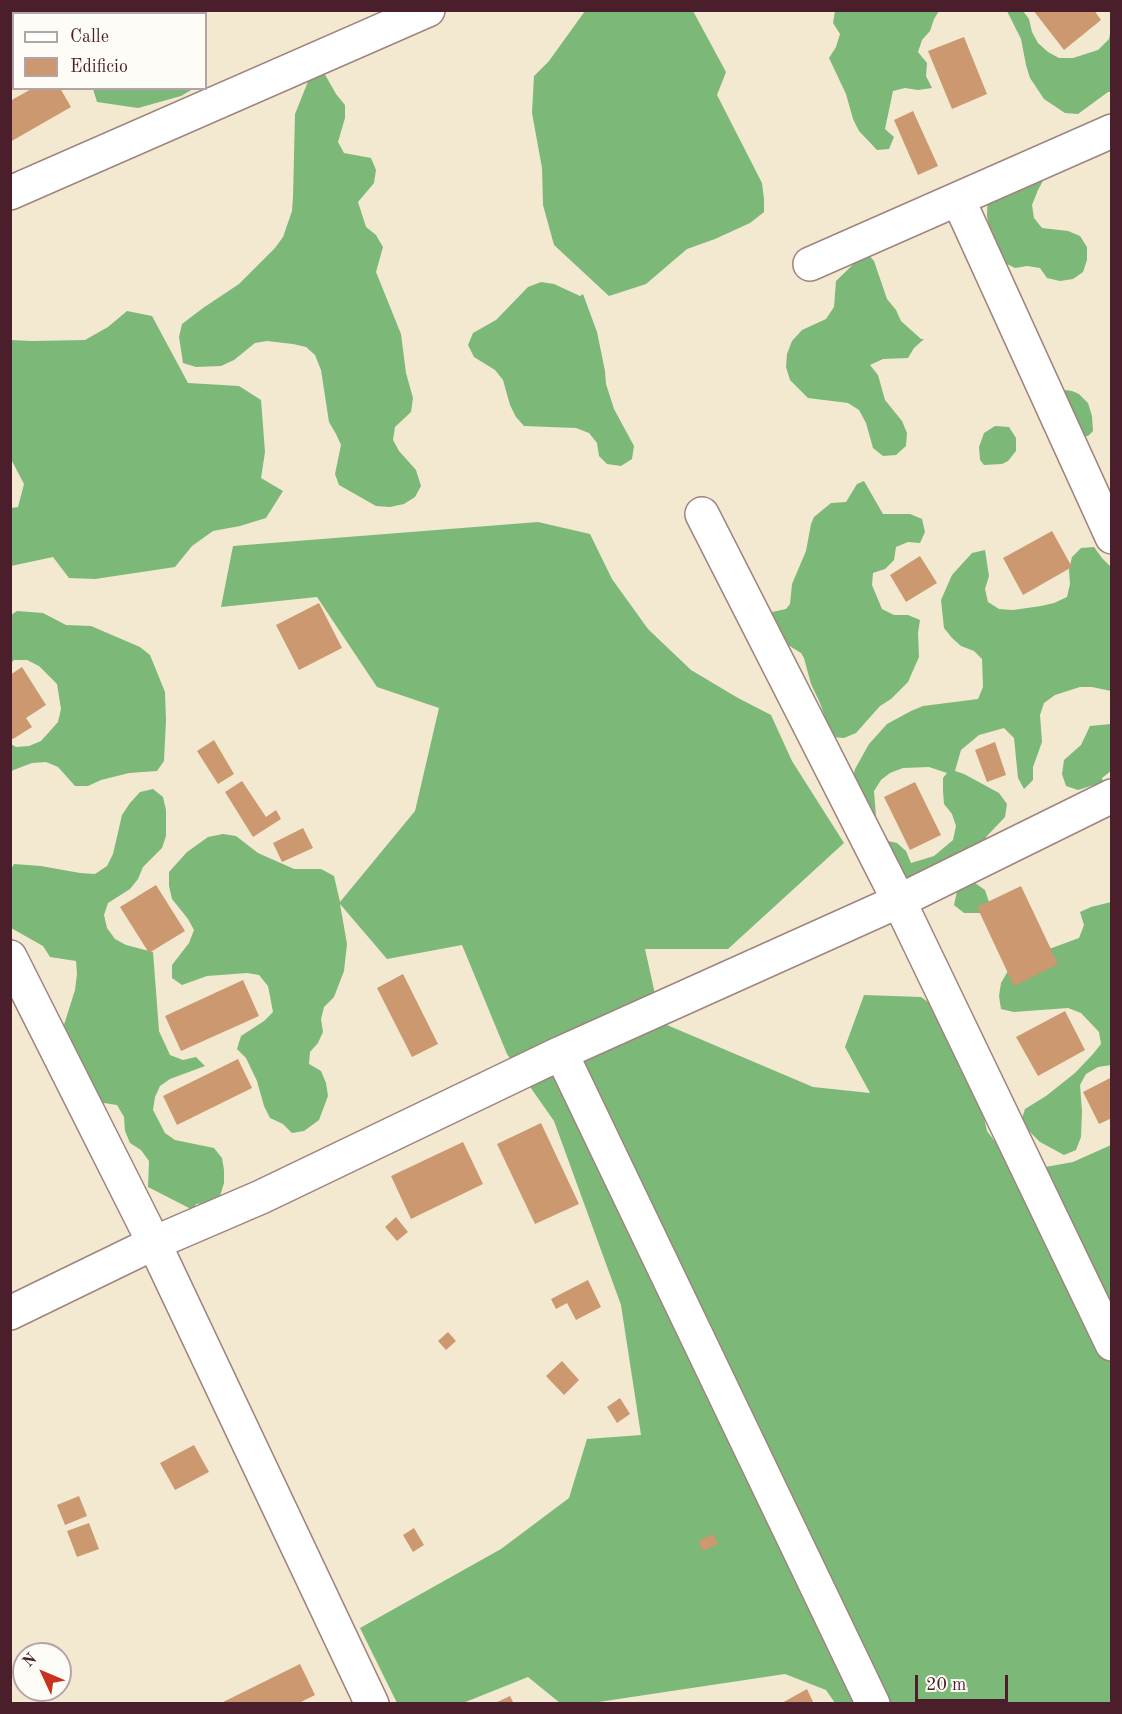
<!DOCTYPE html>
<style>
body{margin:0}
#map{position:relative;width:1122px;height:1714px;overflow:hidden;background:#f3e9d1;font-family:"Old Standard TT",serif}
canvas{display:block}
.frame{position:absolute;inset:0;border:12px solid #4a1f2b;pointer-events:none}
.legend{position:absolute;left:12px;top:12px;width:195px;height:78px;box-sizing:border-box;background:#fdfcf7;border:2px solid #b5a4a5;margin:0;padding:8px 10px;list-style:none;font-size:18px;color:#4a1f2b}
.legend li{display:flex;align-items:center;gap:12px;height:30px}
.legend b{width:30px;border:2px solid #b5a4a5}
.north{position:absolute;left:12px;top:1642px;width:60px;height:60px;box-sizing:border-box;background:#fdfcf7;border:2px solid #b5a4a5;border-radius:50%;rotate:314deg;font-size:16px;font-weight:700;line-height:24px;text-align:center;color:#4a1f2b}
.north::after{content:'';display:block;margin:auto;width:21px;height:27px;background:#c8321e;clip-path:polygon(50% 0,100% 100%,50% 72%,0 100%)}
.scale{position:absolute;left:915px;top:1675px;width:93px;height:27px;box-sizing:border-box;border:3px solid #4a1f2b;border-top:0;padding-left:8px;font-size:18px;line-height:21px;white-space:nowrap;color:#4a1f2b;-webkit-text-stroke:4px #fdfcf7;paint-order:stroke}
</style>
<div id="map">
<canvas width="1122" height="1714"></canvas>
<div class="frame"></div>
<ul class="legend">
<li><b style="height:8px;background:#fff"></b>Calle</li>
<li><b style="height:16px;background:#cc9870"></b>Edificio</li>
</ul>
<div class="north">N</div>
<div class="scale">20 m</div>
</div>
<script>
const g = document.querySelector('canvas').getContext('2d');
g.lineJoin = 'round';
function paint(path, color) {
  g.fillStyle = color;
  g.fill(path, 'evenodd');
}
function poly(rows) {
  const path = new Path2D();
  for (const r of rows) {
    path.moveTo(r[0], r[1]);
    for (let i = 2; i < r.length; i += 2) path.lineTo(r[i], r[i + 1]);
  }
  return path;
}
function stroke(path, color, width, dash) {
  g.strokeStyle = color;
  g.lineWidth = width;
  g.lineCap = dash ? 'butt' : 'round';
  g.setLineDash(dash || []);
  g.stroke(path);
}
paint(poly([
 [11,10,184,10,184,14,14,14,13,64,11,65],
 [585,11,693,11,726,72,717,95,762,183,764,199,764,212,750,223,715,239,687,249,646,284,609,296,554,245,543,205,542,168,532,113,534,76,549,61],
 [835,11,939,11,934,19,930,31,922,40,918,52,927,63,926,76,932,88,918,90,905,88,893,91,885,129,894,137,889,149,877,150,859,131,853,119,846,94,829,58,836,47,840,34,833,23],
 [1007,11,1023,11,1029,19,1032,32,1038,43,1048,52,1059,58,1073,58,1098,50,1109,39,1111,28,1111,92,1108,92,1078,114,1065,113,1044,99,1030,78,1026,65,1021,39],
 [323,71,336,94,345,105,345,118,338,142,344,153,371,158,376,170,374,183,358,202,366,227,376,235,383,247,376,272,401,334,406,373,413,398,411,412,395,427,393,440,399,451,416,470,421,486,415,497,404,504,390,507,376,506,339,485,335,474,341,445,336,434,329,422,321,370,315,355,306,347,293,344,267,341,255,343,234,360,221,366,196,367,183,363,179,337,182,324,203,308,239,284,275,248,283,237,292,211,293,197,295,114,311,74],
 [93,89,93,88,193,89,181,96,138,108,97,102],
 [1049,164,1056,174,1044,179,1038,190,1032,205,1034,218,1042,228,1068,231,1080,236,1087,247,1087,260,1083,272,1073,279,1060,281,1047,278,1040,268,1027,266,1015,268,1003,262,994,253,987,216,988,189],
 [866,252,874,261,887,299,896,310,901,321,921,339,924,339,914,348,908,358,883,359,870,365,878,375,885,400,902,421,907,433,906,446,896,455,883,456,873,448,866,423,859,410,848,403,808,398,790,380,786,367,787,354,792,341,802,330,826,319,834,307,836,281],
 [541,282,554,284,580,296,583,294,597,332,605,371,606,384,614,409,634,446,632,459,621,466,607,464,599,456,597,443,589,433,576,428,524,426,516,417,510,405,503,380,495,370,474,357,468,345,473,333,496,320,528,287],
 [127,311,152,316,188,383,239,386,261,400,265,452,261,478,283,491,266,518,240,526,213,531,192,546,175,567,95,579,69,578,53,557,11,566,11,508,18,507,24,484,12,461,11,340,32,341,85,340,108,327],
 [1066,390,1072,391,1079,394,1088,403,1092,416,1093,431,1088,436,1075,436,1060,393],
 [995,426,1009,427,1016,438,1016,451,1008,461,1002,464,984,465,980,460,979,447,984,433],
 [864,481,883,514,910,514,922,519,925,532,920,543,908,542,896,547,894,560,885,569,873,573,872,585,882,609,894,615,908,615,920,620,918,633,919,657,908,682,891,699,880,706,856,733,844,738,831,737,826,730,825,717,820,703,811,684,804,658,801,653,788,645,761,639,760,620,772,612,786,609,790,604,792,584,806,551,811,524,814,517,831,503,846,502,857,484],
 [538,522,590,534,612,579,648,629,691,670,738,698,771,715,792,761,844,843,728,949,645,949,655,994,667,1025,813,1087,870,1093,845,1047,864,995,921,997,964,1028,987,1131,1018,1172,1073,1162,1111,1145,1111,1703,835,1703,826,1690,785,1674,585,1704,560,1703,528,1677,463,1703,397,1703,360,1628,501,1549,569,1498,587,1439,641,1435,621,1305,554,1121,507,1054,462,945,387,959,340,904,347,944,344,971,334,997,324,1007,321,1019,323,1032,318,1043,310,1052,309,1064,321,1071,326,1083,328,1096,319,1120,304,1131,292,1133,283,1124,270,1118,264,1106,257,1081,246,1058,237,1049,241,1036,264,1021,273,1012,268,986,259,975,247,973,207,976,182,985,172,978,172,965,189,943,194,930,188,919,172,899,169,886,169,872,187,852,208,837,223,834,236,836,258,853,294,869,321,869,334,876,340,902,415,811,439,708,377,687,317,597,221,607,233,546],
 [1094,547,1102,558,1111,567,1111,691,1092,687,1080,687,1055,695,1044,703,1040,715,1042,742,1033,767,1033,780,1024,789,1018,778,1014,738,1004,728,979,735,961,750,955,771,964,774,999,793,1007,804,1005,817,987,836,980,847,968,853,954,855,942,862,931,872,886,895,874,889,875,862,884,840,897,843,906,851,911,863,934,856,953,840,956,826,952,814,944,804,943,791,943,778,947,773,929,767,903,768,890,773,881,780,874,791,876,816,863,817,852,782,855,769,869,744,887,724,911,711,923,706,978,699,983,687,982,659,974,651,961,646,952,638,944,628,941,600,952,575,972,553,985,550,989,576,985,589,988,602,999,609,1013,610,1041,606,1054,603,1067,597,1070,584,1069,570,1072,557,1081,548],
 [17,611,43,613,66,625,91,626,140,647,150,655,165,692,166,720,164,761,157,771,129,773,101,780,88,786,75,786,58,767,46,762,32,763,11,771,11,744,16,747,29,746,41,741,58,722,61,709,57,684,39,666,27,660,14,660,11,663,11,615],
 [1111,724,1111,771,1102,778,1103,782,1078,790,1066,786,1062,774,1064,760,1081,745,1090,726],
 [153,789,163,797,166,810,166,836,162,848,143,867,138,879,130,889,108,903,104,915,107,928,115,939,126,945,153,952,159,1031,170,1055,183,1060,196,1057,205,1066,170,1079,160,1086,155,1097,153,1110,165,1133,175,1140,214,1148,222,1158,224,1170,224,1183,220,1196,209,1203,196,1204,193,1210,148,1187,149,1161,141,1150,130,1143,125,1131,124,1117,117,1105,91,1101,63,1028,75,990,77,974,76,961,50,957,43,946,11,928,11,869,14,864,41,866,80,873,95,874,107,866,113,854,122,815,130,803,140,792],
 [968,880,975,883,985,890,989,902,983,913,964,913,954,905,958,887],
 [1111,902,1111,1065,1098,1067,1086,1074,1080,1085,1082,1111,1081,1137,1076,1150,1064,1155,1040,1142,1030,1132,1021,1121,1025,1109,1046,1096,1075,1073,1093,1054,1101,1044,1099,1032,1081,1013,1068,1008,1014,1012,1001,1009,999,996,1001,983,1008,971,1006,969,1041,952,1079,938,1084,925,1080,912,1091,907]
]), '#7cb878');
paint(poly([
 [1033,10,1094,10,1101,20,1064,50],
 [964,37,987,94,952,109,928,51],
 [33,88,60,88,71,107,10,142,10,101],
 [913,111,938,166,918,175,894,120],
 [1052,531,1072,567,1023,595,1003,558],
 [920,556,937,583,906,602,890,575],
 [319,603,342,648,299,670,276,625],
 [22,667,46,705,26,718,32,727,13,739,10,736,10,675],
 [214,740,234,774,218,784,197,751],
 [995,742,1006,775,987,782,975,750],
 [242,781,266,817,276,810,281,819,253,837,225,792],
 [915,782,941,835,910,850,884,797],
 [303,828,313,848,282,862,273,843],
 [156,885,185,931,149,953,120,907],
 [1021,886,1058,964,1014,986,977,907],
 [403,974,438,1044,412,1057,377,988],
 [243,980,259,1016,181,1051,165,1016],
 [1065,1011,1085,1050,1038,1076,1016,1037],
 [238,1059,252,1088,177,1125,163,1096],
 [1112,1077,1112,1118,1099,1124,1083,1092],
 [541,1123,579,1204,535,1224,497,1144],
 [463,1142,483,1184,411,1219,391,1176],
 [396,1217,408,1232,397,1241,385,1227],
 [588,1280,601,1307,576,1320,567,1303,556,1309,551,1299],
 [448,1332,456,1341,446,1350,438,1341],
 [562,1361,579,1380,564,1395,546,1376],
 [620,1398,630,1414,617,1423,607,1407],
 [194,1445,209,1472,175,1490,160,1463],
 [79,1496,87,1516,65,1525,57,1505],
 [89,1523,99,1549,77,1557,67,1531],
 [414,1528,424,1545,413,1552,403,1535],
 [713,1534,718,1544,703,1551,698,1541],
 [300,1664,315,1695,297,1704,219,1704],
 [807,1689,814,1704,780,1704],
 [510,1696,514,1704,493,1704]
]), '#cc9870');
const minor = poly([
 [10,193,428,10],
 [958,199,1112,537],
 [810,264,1112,131],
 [702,514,899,901,1112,1344],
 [10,957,154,1243,372,1704],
 [561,1053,873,1704],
 [10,1313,154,1243,261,1197,561,1053,899,901,1112,796]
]);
stroke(minor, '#9e847e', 36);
stroke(minor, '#fff', 33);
</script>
